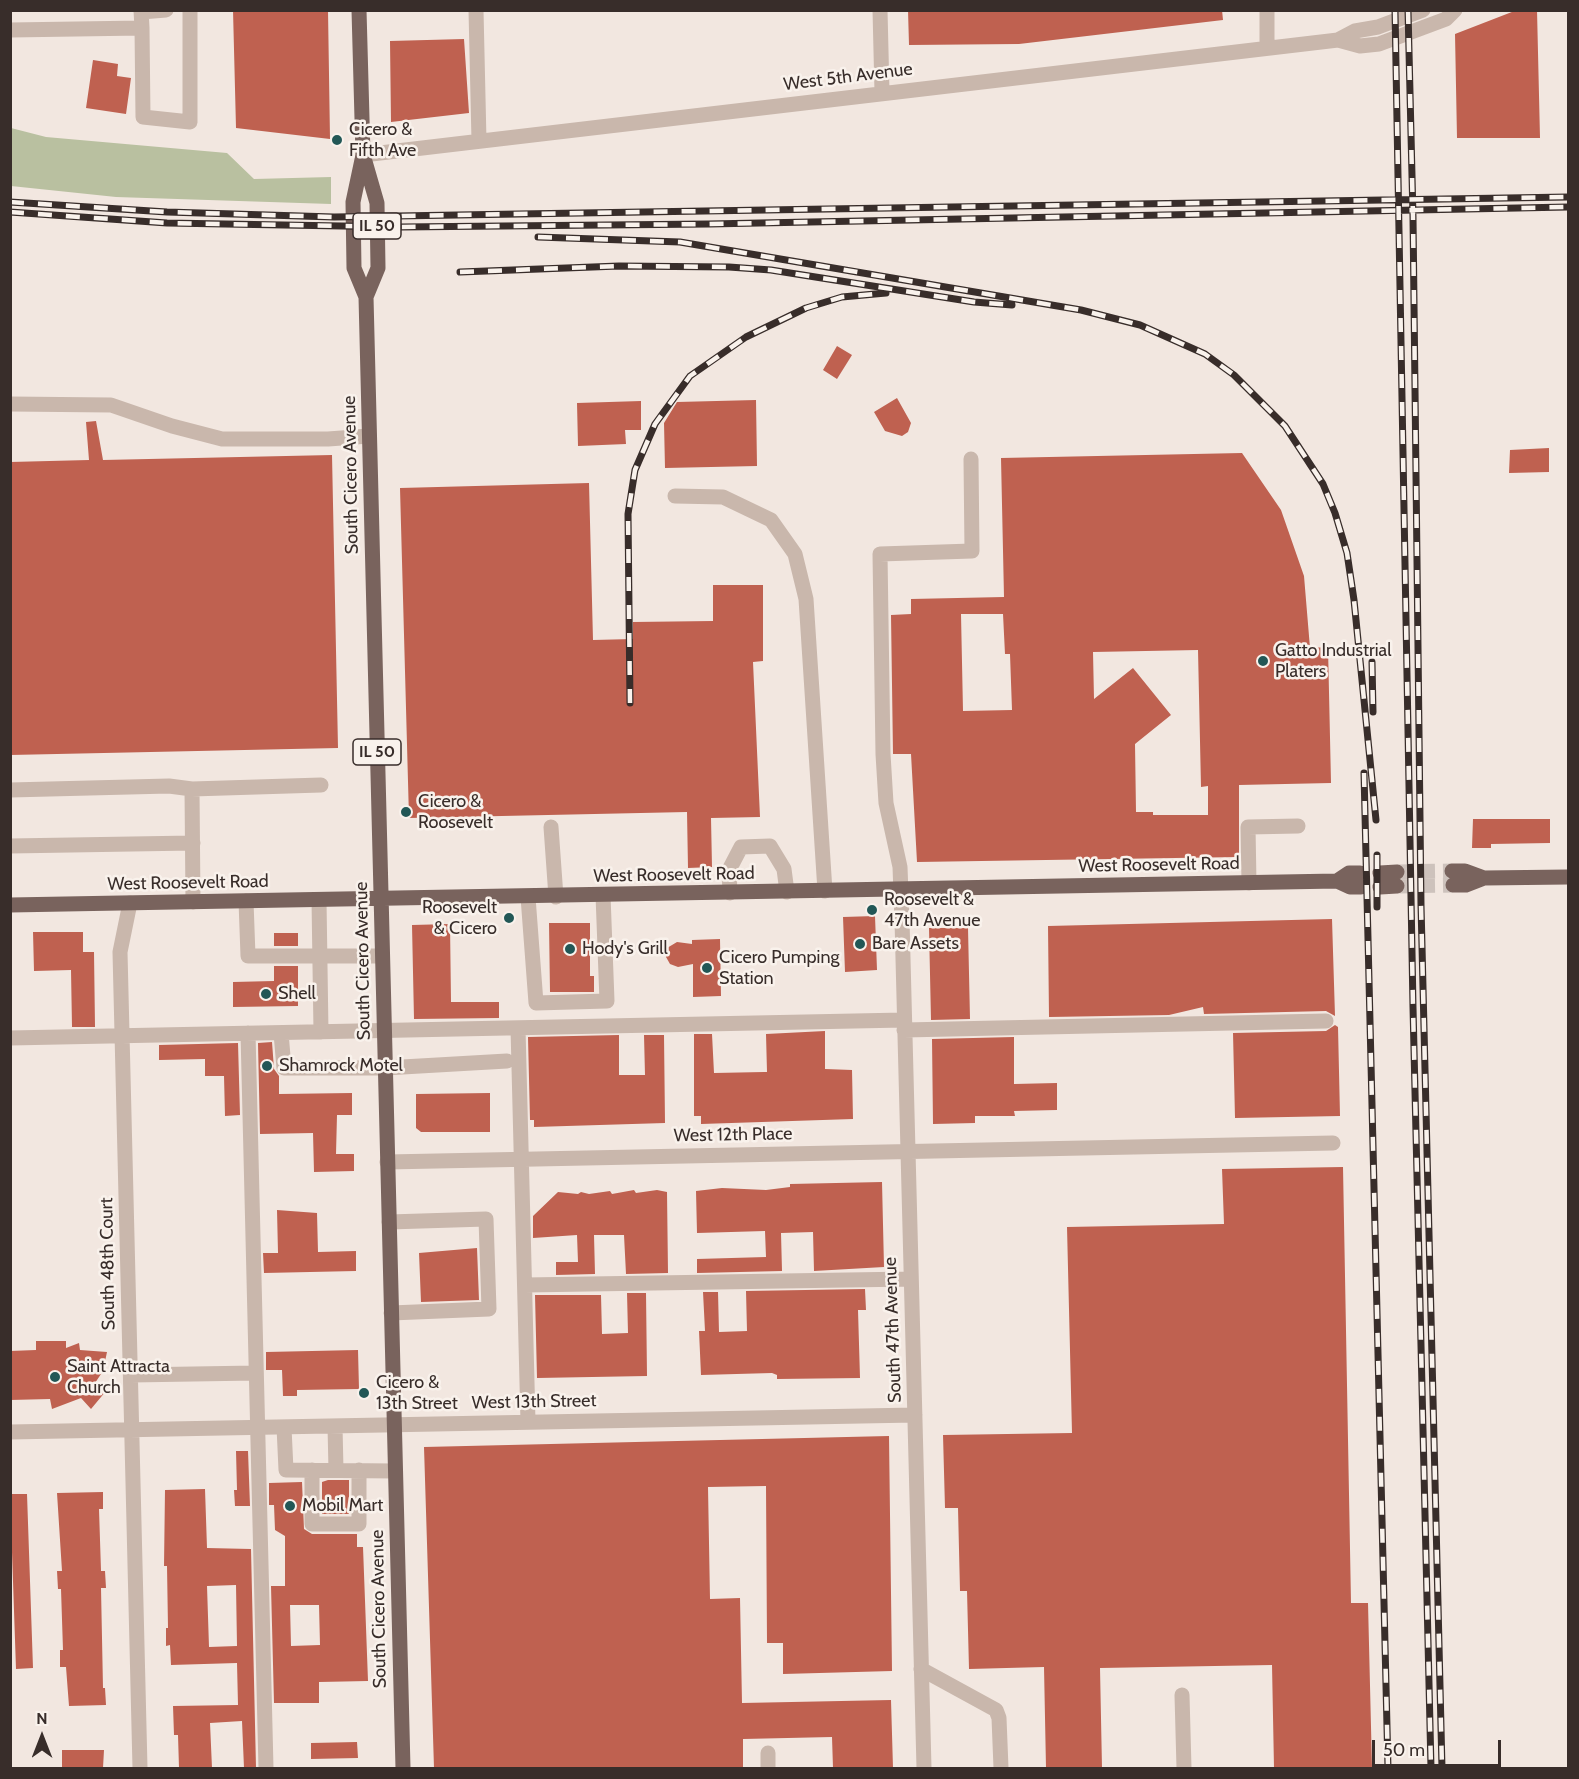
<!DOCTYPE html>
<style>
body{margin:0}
#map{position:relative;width:1579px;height:1779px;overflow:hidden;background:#f2e7e0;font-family:Cabin,sans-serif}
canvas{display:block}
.frame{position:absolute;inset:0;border:12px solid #382d2a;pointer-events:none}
.north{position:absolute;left:12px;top:1707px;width:60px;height:60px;-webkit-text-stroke:4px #f9f2ec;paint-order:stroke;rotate:0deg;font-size:16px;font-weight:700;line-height:24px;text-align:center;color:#382d2a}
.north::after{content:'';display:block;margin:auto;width:21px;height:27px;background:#382d2a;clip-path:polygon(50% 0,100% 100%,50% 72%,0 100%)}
.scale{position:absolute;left:1372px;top:1740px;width:129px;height:27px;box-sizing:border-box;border:3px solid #382d2a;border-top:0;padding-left:8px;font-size:18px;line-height:21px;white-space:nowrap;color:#382d2a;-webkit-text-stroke:4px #f9f2ec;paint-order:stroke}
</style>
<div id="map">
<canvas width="1579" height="1779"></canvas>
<div class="frame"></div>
<div class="north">N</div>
<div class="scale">50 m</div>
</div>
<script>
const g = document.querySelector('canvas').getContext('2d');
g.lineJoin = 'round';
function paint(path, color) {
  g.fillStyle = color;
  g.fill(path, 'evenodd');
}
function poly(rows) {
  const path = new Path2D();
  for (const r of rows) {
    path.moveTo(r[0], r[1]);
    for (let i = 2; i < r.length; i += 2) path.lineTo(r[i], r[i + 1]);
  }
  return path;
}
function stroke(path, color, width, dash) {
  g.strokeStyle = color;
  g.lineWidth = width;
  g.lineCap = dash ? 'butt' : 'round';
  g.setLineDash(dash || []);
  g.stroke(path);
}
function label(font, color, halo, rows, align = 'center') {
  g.font = font + ' Cabin,sans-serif';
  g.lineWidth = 5;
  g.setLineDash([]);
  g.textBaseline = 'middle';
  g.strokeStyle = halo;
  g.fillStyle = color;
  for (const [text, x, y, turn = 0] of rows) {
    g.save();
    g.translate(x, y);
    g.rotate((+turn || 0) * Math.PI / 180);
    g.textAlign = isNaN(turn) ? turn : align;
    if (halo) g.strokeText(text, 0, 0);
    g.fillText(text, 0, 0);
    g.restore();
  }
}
paint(poly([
 [11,128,46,137,227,153,254,179,331,177,331,204,116,197,11,186]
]), '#b9c0a0');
paint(poly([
 [233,10,328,10,330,139,236,128],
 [908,10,1222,10,1223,20,1019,44,909,45],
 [1517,10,1537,10,1540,138,1457,138,1455,34],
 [464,39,469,113,391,122,390,41],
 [93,60,118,64,117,76,131,78,126,114,86,108],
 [837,346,852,355,837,379,823,370],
 [897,398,911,423,908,432,902,436,885,431,874,412],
 [756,400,757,466,665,468,664,423,677,402],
 [641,401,641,430,625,430,626,444,578,446,577,403],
 [96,421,103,460,332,455,338,748,10,755,10,462,89,460,86,422],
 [1549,448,1549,472,1509,473,1510,450],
 [1242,453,1281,510,1304,576,1310,648,1328,647,1331,783,1239,785,1239,857,917,862,911,754,893,754,891,615,911,614,911,599,1004,597,1001,458],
 [961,614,1003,614,1005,654,1010,654,1012,710,963,711],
 [1198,650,1201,787,1208,786,1208,815,1153,815,1153,812,1136,812,1135,744,1171,715,1133,668,1094,699,1093,652],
 [589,483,593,640,633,639,633,622,713,621,713,585,763,585,763,661,753,662,760,817,711,818,712,867,688,868,687,812,409,818,400,488],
 [1473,819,1550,819,1550,843,1491,844,1491,848,1472,848],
 [875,916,877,970,845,972,843,917],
 [1332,919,1335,1016,1326,1011,1204,1014,1203,1007,1169,1015,1049,1017,1048,926],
 [549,923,590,923,590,976,594,976,594,992,550,992],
 [450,924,451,1002,499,1002,499,1018,414,1019,412,925],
 [929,928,968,928,970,1019,931,1020],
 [33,932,83,932,83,952,94,952,95,1027,72,1027,71,970,34,971],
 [274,933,298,933,298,946,274,946],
 [720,939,721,996,693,997,693,964,678,967,670,964,666,957,667,948,677,942,692,944,692,940],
 [274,966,298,966,298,1006,233,1007,233,982,274,981],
 [1335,1025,1338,1027,1340,1116,1235,1118,1233,1033,1326,1031],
 [825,1031,825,1069,852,1070,853,1119,701,1124,701,1116,694,1116,694,1034,712,1034,714,1073,764,1072,767,1072,766,1034],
 [619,1035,619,1075,645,1075,644,1035,664,1035,665,1123,534,1127,534,1120,530,1120,528,1037],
 [1014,1037,1014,1084,1057,1083,1057,1110,1014,1111,1015,1116,975,1116,975,1123,933,1124,932,1039],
 [272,1042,274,1069,279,1076,279,1094,352,1093,352,1115,337,1115,336,1154,354,1154,354,1171,314,1172,313,1133,260,1134,258,1043],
 [238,1043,240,1115,225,1116,224,1076,205,1076,205,1059,159,1060,159,1045],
 [490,1093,490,1132,421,1132,416,1128,416,1094],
 [1343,1167,1351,1603,1368,1603,1372,1768,1274,1768,1272,1665,1100,1668,1102,1768,1046,1768,1044,1667,969,1669,967,1591,960,1591,958,1508,945,1508,943,1435,1072,1433,1067,1227,1224,1224,1222,1169],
 [882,1182,884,1267,814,1271,813,1232,781,1233,782,1271,697,1273,697,1259,766,1257,765,1231,697,1233,696,1191,722,1188,766,1190,790,1187,790,1184],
 [634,1190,636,1193,657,1190,667,1192,668,1273,626,1274,624,1235,594,1235,595,1274,556,1275,556,1262,578,1262,577,1235,533,1238,533,1216,558,1192,578,1194,581,1192,589,1194,610,1191,612,1194],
 [277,1210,317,1213,318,1252,356,1251,356,1271,264,1273,263,1253,278,1253],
 [477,1248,479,1300,421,1302,419,1253],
 [865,1289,866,1310,858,1310,860,1378,777,1379,777,1375,772,1373,701,1375,699,1331,705,1331,703,1292,718,1292,719,1332,747,1331,746,1291],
 [627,1293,646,1293,647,1376,537,1378,535,1295,601,1295,602,1334,628,1333],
 [36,1341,66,1341,66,1348,79,1343,80,1350,107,1352,103,1371,95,1383,106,1391,91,1409,81,1398,52,1409,50,1399,10,1400,10,1351,36,1350],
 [358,1350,359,1389,297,1390,297,1396,283,1396,282,1370,266,1370,266,1352],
 [889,1436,892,1671,783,1674,783,1643,767,1643,766,1486,708,1487,710,1599,740,1598,742,1703,891,1700,893,1768,833,1768,832,1737,743,1739,743,1768,434,1768,424,1447],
 [236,1451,248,1451,250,1506,235,1506,234,1490,237,1490],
 [328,1480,349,1480,349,1514,322,1514,322,1482],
 [302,1482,304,1529,312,1534,357,1534,357,1547,363,1547,368,1681,319,1682,319,1703,274,1703,271,1586,285,1586,285,1536,275,1530,274,1505,269,1505,269,1483],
 [290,1605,319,1605,320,1645,291,1646],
 [205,1489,207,1548,251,1549,256,1768,244,1768,242,1721,210,1723,212,1768,179,1768,178,1735,174,1735,173,1706,238,1705,237,1663,171,1665,170,1645,166,1646,166,1628,168,1628,167,1566,164,1566,165,1490],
 [236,1585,237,1646,209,1647,207,1586],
 [103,1492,103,1509,99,1509,101,1571,105,1571,106,1588,101,1588,103,1688,105,1688,106,1705,69,1706,66,1667,60,1667,60,1650,63,1650,61,1589,58,1589,57,1571,62,1571,57,1493],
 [10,1494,27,1494,33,1668,16,1669],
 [357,1742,358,1758,311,1759,311,1743],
 [62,1750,104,1750,103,1768,62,1768]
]), '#bf6150');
stroke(poly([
 [1397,872,1452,871],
 [1397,886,1453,885]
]), '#cdc2bc', 15, [15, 8]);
stroke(poly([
 [476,10,479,141],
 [880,10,882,92],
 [1267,10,1267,48],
 [141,12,166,10],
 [142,28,143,117,190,122,190,10],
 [10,30,142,28,141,10],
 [1338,40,1355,31,1378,27,1423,10],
 [363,155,1338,40,1360,46,1379,44,1446,19,1455,10],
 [10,404,111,405,172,426,222,439,328,439,369,436],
 [675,496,723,497,771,520,795,554,806,599,825,891],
 [10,790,169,786,192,789],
 [551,827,556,897],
 [10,846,193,843],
 [1249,883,1248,827,1298,826],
 [730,893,729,870,741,847,770,846,784,869,787,892],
 [528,897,536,1003,607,1001,603,895],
 [319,900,321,1032],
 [246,901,248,956,382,956],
 [193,902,192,789,321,785],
 [130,903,120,952,140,1768],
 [518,1028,528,1422],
 [904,1030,1326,1021],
 [248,1033,266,1768],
 [281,1033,284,1068,385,1068,507,1061],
 [10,1038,904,1020],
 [387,1162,1333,1143],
 [389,1222,486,1219,489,1309,391,1313],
 [525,1285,911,1279],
 [131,1375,256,1373],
 [335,1426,336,1470],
 [284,1427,286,1470,395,1471],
 [10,1432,915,1415],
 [312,1470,312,1524,359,1524,359,1470],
 [921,1669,996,1710,999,1718,1001,1768],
 [1182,1695,1184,1768],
 [768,1753,768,1768],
 [924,1768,902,920,900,867,886,803,883,754,880,554,972,551,971,459]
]), '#c9b7ac', 15);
stroke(poly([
 [359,10,363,155,353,202,354,268,366,297,403,1768],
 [364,158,377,203,378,268,366,297],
 [1452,871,1465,871,1484,878],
 [1380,873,1397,872],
 [1337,881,1349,873,1360,873],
 [1453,885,1466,885,1484,878,1568,877],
 [1380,887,1397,886],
 [10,905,1337,881,1350,887,1361,887]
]), '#79635d', 15);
const rail = poly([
 [1395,10,1413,1007,1431,1768],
 [1408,10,1413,217,1421,905,1442,1768],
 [10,202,167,212,334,217,1568,197],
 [10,212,167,223,400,227,709,224,1568,207],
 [538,237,680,242,1081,310,1140,325,1205,354,1234,375,1285,426,1323,484,1335,513,1347,553,1354,600,1376,820],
 [460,272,619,266,729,267,771,270,974,302,1012,305],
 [1372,662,1373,712],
 [630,703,628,514,635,470,655,424,690,376,746,337,806,308,842,297,886,293],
 [1364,773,1388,1768],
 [1377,855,1377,907]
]);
stroke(rail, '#382d2a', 7);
stroke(rail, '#f9f2ec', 4.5, [14]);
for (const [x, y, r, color] of [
 [337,140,6,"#225756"],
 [1263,661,6,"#225756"],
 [406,812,6,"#225756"],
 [872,910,6,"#225756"],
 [509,918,6,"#225756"],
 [860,944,6,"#225756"],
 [570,949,6,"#225756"],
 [707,968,6,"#225756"],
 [266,994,6,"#225756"],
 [267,1066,6,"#225756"],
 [55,1377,6,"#225756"],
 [364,1393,6,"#225756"],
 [290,1506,6,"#225756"]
]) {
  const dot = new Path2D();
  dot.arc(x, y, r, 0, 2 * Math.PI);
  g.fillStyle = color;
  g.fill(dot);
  stroke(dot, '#f9f2ec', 2);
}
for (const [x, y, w] of [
 [377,226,48],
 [377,752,48]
]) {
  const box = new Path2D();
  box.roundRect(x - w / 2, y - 13, w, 26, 4.5);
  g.fillStyle = '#f9f2ec';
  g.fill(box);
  stroke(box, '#382d2a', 1.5);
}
label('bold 16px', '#382d2a', null, [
 ["IL 50",377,226],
 ["IL 50",377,752]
]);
label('18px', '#382d2a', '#f9f2ec', [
 ["West 5th Avenue",848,77,-7],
 ["South Cicero Avenue",351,475,-91],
 ["West Roosevelt Road",1159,865,-1],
 ["West Roosevelt Road",674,875,-1],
 ["West Roosevelt Road",188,883,-1],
 ["South Cicero Avenue",363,961,-91],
 ["West 12th Place",733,1135,-1],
 ["South 48th Court",108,1264,-91],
 ["South 47th Avenue",893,1330,-92],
 ["West 13th Street",534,1402,-1],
 ["South Cicero Avenue",379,1609,-91]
]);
label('18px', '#382d2a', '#f9f2ec', [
 ["Cicero &",349,130],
 ["Fifth Ave",349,151],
 ["Gatto Industrial",1275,651],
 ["Platers",1275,672],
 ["Cicero &",418,802],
 ["Roosevelt",418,823],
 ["Roosevelt &",884,900],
 ["47th Avenue",884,921],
 ["Roosevelt",497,908,"right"],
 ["& Cicero",497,929,"right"],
 ["Bare Assets",872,944],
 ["Hody's Grill",582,949],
 ["Cicero Pumping",719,958],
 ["Station",719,979],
 ["Shell",278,994],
 ["Shamrock Motel",279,1066],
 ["Saint Attracta",67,1367],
 ["Church",67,1388],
 ["Cicero &",376,1383],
 ["13th Street",376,1404],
 ["Mobil Mart",302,1506]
], 'left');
</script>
